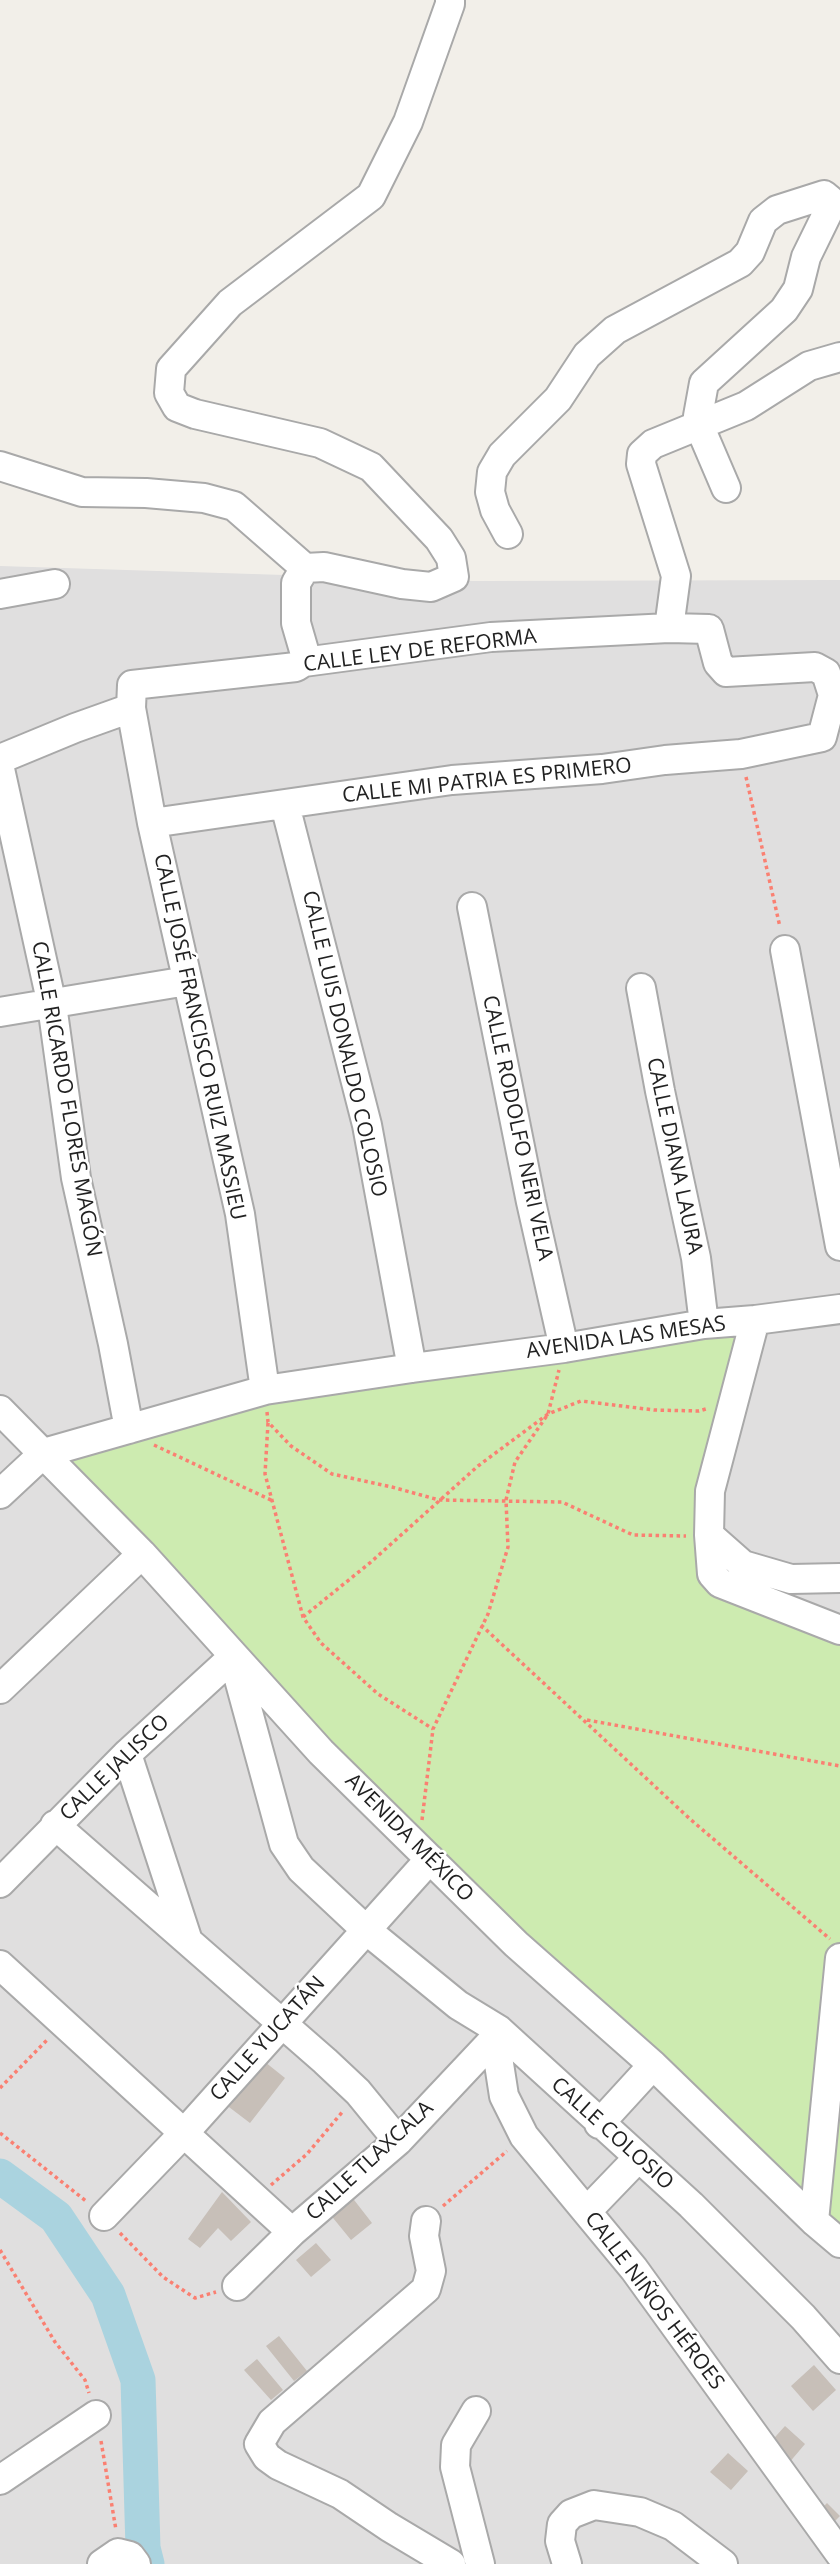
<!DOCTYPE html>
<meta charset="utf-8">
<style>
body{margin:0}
canvas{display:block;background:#f2efe9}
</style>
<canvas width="840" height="2564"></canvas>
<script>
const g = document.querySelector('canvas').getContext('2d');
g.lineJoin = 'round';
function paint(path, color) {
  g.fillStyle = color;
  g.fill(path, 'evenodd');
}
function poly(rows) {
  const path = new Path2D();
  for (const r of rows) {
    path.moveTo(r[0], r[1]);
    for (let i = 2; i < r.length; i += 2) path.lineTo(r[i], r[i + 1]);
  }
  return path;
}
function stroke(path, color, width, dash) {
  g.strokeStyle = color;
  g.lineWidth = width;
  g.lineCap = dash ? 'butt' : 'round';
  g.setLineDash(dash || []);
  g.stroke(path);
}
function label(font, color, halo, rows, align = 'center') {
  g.font = font + ' "Open Sans",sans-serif';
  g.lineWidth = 5;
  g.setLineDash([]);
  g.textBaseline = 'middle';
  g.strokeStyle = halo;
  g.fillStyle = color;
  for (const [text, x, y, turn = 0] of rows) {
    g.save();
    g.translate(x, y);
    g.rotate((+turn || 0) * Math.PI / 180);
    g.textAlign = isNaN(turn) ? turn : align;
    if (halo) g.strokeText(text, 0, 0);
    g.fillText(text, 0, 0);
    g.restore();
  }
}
paint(poly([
 [0,566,474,581,840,580,840,2564,0,2564]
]), '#e0dfdf');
paint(poly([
 [755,1320,735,1400,712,1574,840,1630,840,2243,516,1944,44,1453,265,1390]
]), '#cdebb0');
stroke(poly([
 [0,2176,56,2217,108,2295,138,2380,143,2548,147,2564]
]), '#aad3df', 35);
paint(poly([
 [260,2058,285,2078,250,2123,225,2104],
 [222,2192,251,2222,231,2241,218,2228,200,2248,188,2239],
 [351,2196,372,2223,351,2240,329,2213],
 [316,2243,331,2260,311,2277,296,2260],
 [279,2336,307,2371,294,2381,266,2346],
 [257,2359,283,2390,271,2400,244,2370],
 [814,2365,836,2390,813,2411,791,2386],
 [785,2426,805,2444,788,2464,767,2446],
 [728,2453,748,2471,731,2490,710,2472],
 [827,2503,840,2516,832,2524,820,2510]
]), '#c7bfb8');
const minor = poly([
 [0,466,82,492,146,493,204,498,234,506,305,568],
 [508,534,495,510,490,492,492,472,502,455,558,399,587,355,615,330,740,263,750,252,763,221,777,210,824,195,830,200,830,208,806,257,798,289,784,310,704,383,698,416,699,425,726,488],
 [0,594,55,584],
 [669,628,676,576,641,464,642,454,653,444,746,406,809,366,840,357],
 [304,662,305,654,296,623,296,583,305,568,324,567,402,584,431,587,454,577,451,558,439,539,371,467,320,443,195,414,177,407,169,393,171,369,230,303,371,196,408,122,450,4,450,0],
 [0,759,75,728,131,708],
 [0,769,52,1005,76,1178,113,1344,129,1429],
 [285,805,367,1125,412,1368],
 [152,823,452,780,602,769,665,760,741,754,822,737,833,695,826,673,815,667,726,672,718,663,709,629,669,628,491,637,304,662,296,667,132,685,131,708,152,823,240,1214,265,1390],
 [472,907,531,1202,564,1348],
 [785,950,840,1246],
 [641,988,660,1091,696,1258,704,1324],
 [0,1012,187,981],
 [755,1320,710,1491,709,1535,712,1574,720,1583,840,1630],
 [0,1410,142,1554,321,1752,516,1944,653,2065,814,2221,840,2243],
 [0,1494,44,1453,265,1390,412,1368,564,1348,704,1324,755,1320,840,1309],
 [709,1535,743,1565,791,1579,840,1578],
 [0,1689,142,1554],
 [127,1754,187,1938],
 [55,1825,325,2061,358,2092,398,2141],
 [0,1883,127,1754,233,1657,284,1844,301,1869,365,1929,458,2005,499,2030,691,2205,803,2317,840,2359],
 [0,1965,292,2232],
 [495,2038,504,2096,524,2136,634,2269,840,2554],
 [599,2124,653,2065],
 [587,2211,638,2158],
 [104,2216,185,2132,430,1859],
 [426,2221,424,2236,431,2271,426,2289,272,2422,259,2444,267,2457,278,2465,340,2494,389,2527,451,2564],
 [814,2221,840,1958],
 [237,2286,292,2232,398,2141,495,2038,499,2030],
 [476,2411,456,2445,455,2467,480,2564],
 [0,2480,96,2415],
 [102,2564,118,2553,130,2556,136,2564],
 [567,2564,560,2541,562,2524,571,2514,594,2505,640,2512,673,2526,723,2564]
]);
stroke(minor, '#a9a9a9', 32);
stroke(poly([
 [746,777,780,927],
 [267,1412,268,1422,291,1446,332,1474,392,1487,439,1500,562,1502,633,1535,686,1536],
 [268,1423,265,1474,303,1617,321,1643,378,1694,433,1729],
 [154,1445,273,1501],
 [303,1617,371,1562,478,1466,548,1414,581,1401,654,1410,699,1411,709,1408],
 [481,1625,690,1819,830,1939],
 [587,1720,840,1766],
 [422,1820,433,1729,488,1614,508,1547,506,1500,515,1462,548,1414,559,1370],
 [0,2088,47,2040],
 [0,2133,86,2201],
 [271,2185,307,2154,344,2110],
 [443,2206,507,2151],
 [120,2233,163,2277,195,2298,216,2292],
 [0,2250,55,2342,85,2380,89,2393],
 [101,2441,116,2530]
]), '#fa8072', 3.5, [3.5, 3.5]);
stroke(minor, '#fff', 28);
label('21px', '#222', '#fff', [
 ["CALLE LEY DE REFORMA",420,651,-7],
 ["CALLE MI PATRIA ES PRIMERO",487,781,-6],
 ["CALLE JOSÉ FRANCISCO RUIZ MASSIEU",199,1037,78],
 ["CALLE LUIS DONALDO COLOSIO",344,1044,77],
 ["CALLE RICARDO FLORES MAGÓN",66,1099,80],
 ["CALLE RODOLFO NERI VELA",517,1128,78],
 ["CALLE DIANA LAURA",674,1156,78],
 ["AVENIDA LAS MESAS",626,1338,-8],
 ["CALLE JALISCO",115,1768,-44],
 ["AVENIDA MÉXICO",409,1838,45],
 ["CALLE YUCATÁN",268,2039,-48],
 ["CALLE COLOSIO",612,2134,42],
 ["CALLE TLAXCALA",370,2161,-43],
 ["CALLE NIÑOS HÉROES",654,2301,53]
]);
</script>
